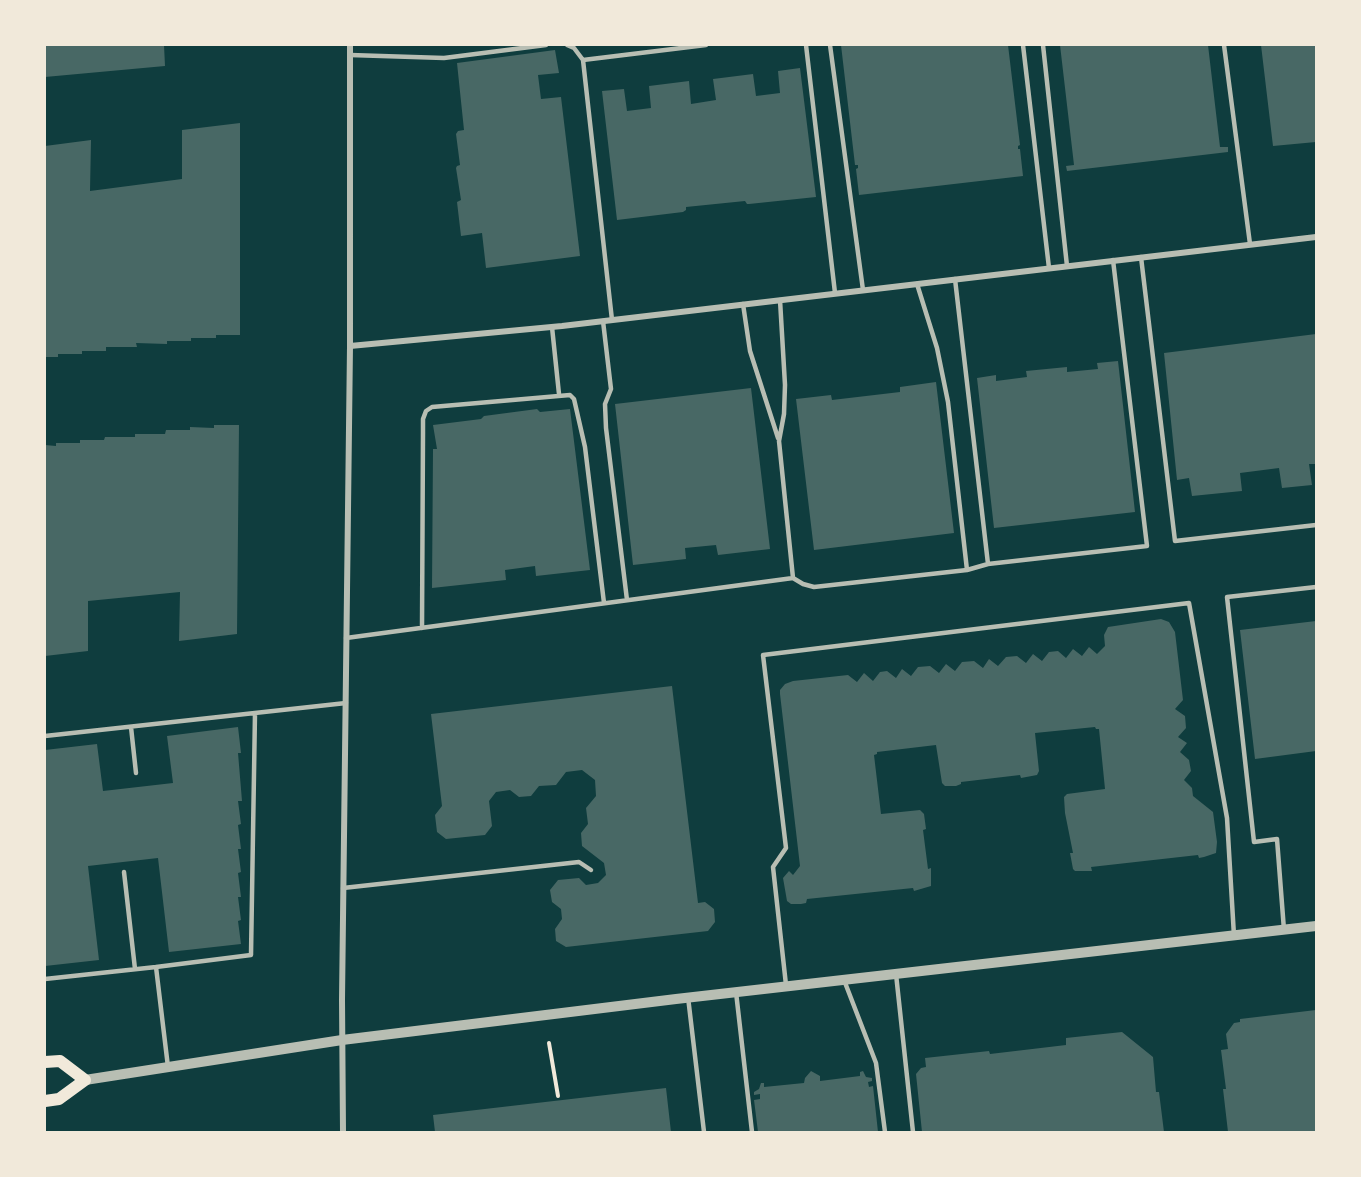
<!DOCTYPE html>
<style>
body{margin:0}
#map{position:relative;width:1361px;height:1177px;overflow:hidden;background:#0f3d3e;font-family:"IBM Plex Sans",sans-serif}
canvas{display:block}
.frame{position:absolute;inset:0;border:46px solid #f1e9da;pointer-events:none}
</style>
<div id="map">
<canvas width="1361" height="1177"></canvas>
<div class="frame"></div>
</div>
<script>
const g = document.querySelector('canvas').getContext('2d');
g.lineJoin = 'round';
function paint(path, color) {
  g.fillStyle = color;
  g.fill(path, 'evenodd');
}
function poly(rows) {
  const path = new Path2D();
  for (const r of rows) {
    path.moveTo(r[0], r[1]);
    for (let i = 2; i < r.length; i += 2) path.lineTo(r[i], r[i + 1]);
  }
  return path;
}
function stroke(path, color, width, dash) {
  g.strokeStyle = color;
  g.lineWidth = width;
  g.lineCap = dash ? 'butt' : 'round';
  g.setLineDash(dash || []);
  g.stroke(path);
}
paint(poly([
 [45,45,164,45,165,66,45,77],
 [841,45,1008,45,1020,145,1018,146,1018,149,1020,149,1023,176,859,195,856,169,858,168,858,165,855,165],
 [1060,45,1208,45,1220,147,1228,147,1228,152,1067,171,1066,166,1074,165],
 [1261,45,1316,45,1316,142,1273,146],
 [555,50,559,73,538,75,541,99,561,97,580,256,486,268,482,233,461,236,457,202,461,200,456,168,457,166,460,165,456,134,458,131,464,130,457,63],
 [800,68,816,197,749,204,747,204,745,201,686,207,686,210,683,212,617,220,602,91,624,89,627,111,651,108,649,86,689,81,691,104,716,100,713,79,753,74,756,96,780,93,778,71],
 [240,123,240,335,216,335,216,338,191,338,191,341,167,341,167,344,136,343,137,347,106,347,106,351,82,351,82,354,58,354,58,357,45,357,45,146,91,140,90,191,182,179,182,130],
 [1316,334,1316,464,1309,464,1312,485,1282,488,1279,468,1240,473,1242,491,1192,496,1189,478,1177,480,1164,353],
 [1118,361,1135,512,994,528,977,378,996,375,996,381,1027,377,1026,371,1067,367,1067,372,1098,369,1097,363],
 [936,382,954,533,814,550,796,399,831,395,832,400,900,392,900,387],
 [751,388,770,549,718,555,716,545,685,548,686,559,633,565,615,404],
 [537,409,540,412,570,409,590,570,536,576,535,566,505,570,506,580,432,588,433,449,437,449,433,425,481,419,484,416],
 [214,425,239,425,237,634,179,641,180,592,88,601,88,651,45,656,45,445,56,446,56,443,80,443,80,440,104,440,105,437,135,437,135,434,165,434,166,430,190,430,190,427,214,428],
 [1161,619,1169,622,1175,632,1183,700,1175,709,1185,716,1186,728,1178,737,1187,743,1180,752,1189,760,1191,771,1184,780,1192,788,1193,796,1213,812,1217,842,1216,853,1204,857,1199,858,1198,855,1091,867,1092,871,1075,871,1073,869,1070,853,1073,853,1065,813,1064,797,1067,794,1105,789,1099,729,1096,729,1095,727,1035,733,1039,771,1037,775,1021,778,1020,775,961,782,961,784,956,786,945,786,942,783,936,745,877,752,877,754,874,755,881,814,920,810,924,814,926,829,923,830,928,869,931,868,931,886,914,891,913,888,807,899,806,903,801,904,791,904,787,901,783,878,789,871,793,875,800,866,780,694,780,690,785,684,793,681,848,675,857,682,864,673,873,681,880,672,887,671,896,678,902,669,911,676,918,667,930,666,939,673,946,664,955,671,962,662,974,661,983,668,989,659,998,666,1006,657,1017,656,1026,663,1033,654,1042,661,1049,652,1058,651,1066,658,1073,649,1082,656,1089,647,1097,654,1105,646,1104,635,1108,627],
 [1316,621,1316,751,1255,759,1240,630],
 [672,686,698,903,705,902,714,909,715,922,708,931,566,947,556,941,555,929,562,919,561,909,552,902,550,890,558,880,579,878,586,885,598,883,606,875,604,863,582,846,581,833,588,824,586,808,596,796,595,780,582,770,566,772,556,785,539,786,531,796,519,797,510,790,496,792,489,801,492,826,485,835,446,839,437,832,435,815,442,806,431,714],
 [238,727,241,753,238,753,242,801,238,801,241,824,238,825,241,849,238,849,241,872,238,873,241,897,238,897,241,920,238,921,241,944,169,952,158,858,88,866,99,960,45,966,45,750,97,744,103,791,173,783,167,736],
 [1316,1010,1316,1132,1228,1132,1223,1089,1226,1089,1221,1050,1228,1049,1226,1034,1234,1023,1240,1022,1240,1019],
 [1122,1032,1153,1057,1156,1092,1159,1092,1164,1132,922,1132,916,1074,921,1068,926,1067,925,1058,989,1051,990,1054,1066,1045,1066,1038],
 [811,1071,820,1076,820,1081,860,1076,860,1072,863,1071,866,1077,872,1078,872,1081,868,1082,869,1087,873,1086,878,1132,758,1132,754,1100,760,1099,760,1094,754,1095,754,1092,759,1089,761,1083,764,1083,764,1087,804,1083,805,1078],
 [666,1088,671,1132,435,1132,433,1115]
]), '#486865');
stroke(poly([
 [549,1043,558,1096]
]), '#f1e9da', 4);
stroke(poly([
 [567,45,574,48,583,60],
 [806,45,835,293],
 [830,45,863,290],
 [1023,45,1049,268],
 [1043,45,1067,266],
 [1224,45,1250,244],
 [350,55,444,58,546,45],
 [1141,257,1175,541,1316,525],
 [955,279,988,564,1147,546,1113,260],
 [780,300,785,385,784,414,779,441,793,578,803,584,814,587,967,570,948,402,937,348,917,284],
 [743,304,750,351,778,438],
 [612,320,583,60,706,45],
 [603,321,611,389,605,404,606,428,627,600],
 [552,327,559,394],
 [967,570,988,564],
 [422,628,423,432,423,419,426,411,432,407,570,395,574,399,585,447,604,603],
 [346,638,793,578],
 [131,727,136,773],
 [45,736,346,703],
 [124,872,135,969],
 [343,888,579,862,591,870],
 [1284,930,1277,839,1254,842,1227,597,1316,587],
 [156,967,251,955,255,713],
 [896,974,913,1132],
 [45,979,156,967,168,1067],
 [844,980,876,1063,885,1132],
 [786,985,773,867,786,848,763,655,1189,603,1227,818,1234,936],
 [736,992,752,1132],
 [688,997,704,1132]
]), '#b8beb3', 4.5);
stroke(poly([
 [350,346,562,326,1316,237],
 [343,1132,342,999,350,346,350,45]
]), '#b8beb3', 6);
stroke(poly([
 [85,1080,342,1040,676,999,1316,926]
]), '#b8beb3', 10);
stroke(poly([
 [45,1062,60,1061,85,1080,59,1099,45,1101]
]), '#f1e9da', 12);
</script>
